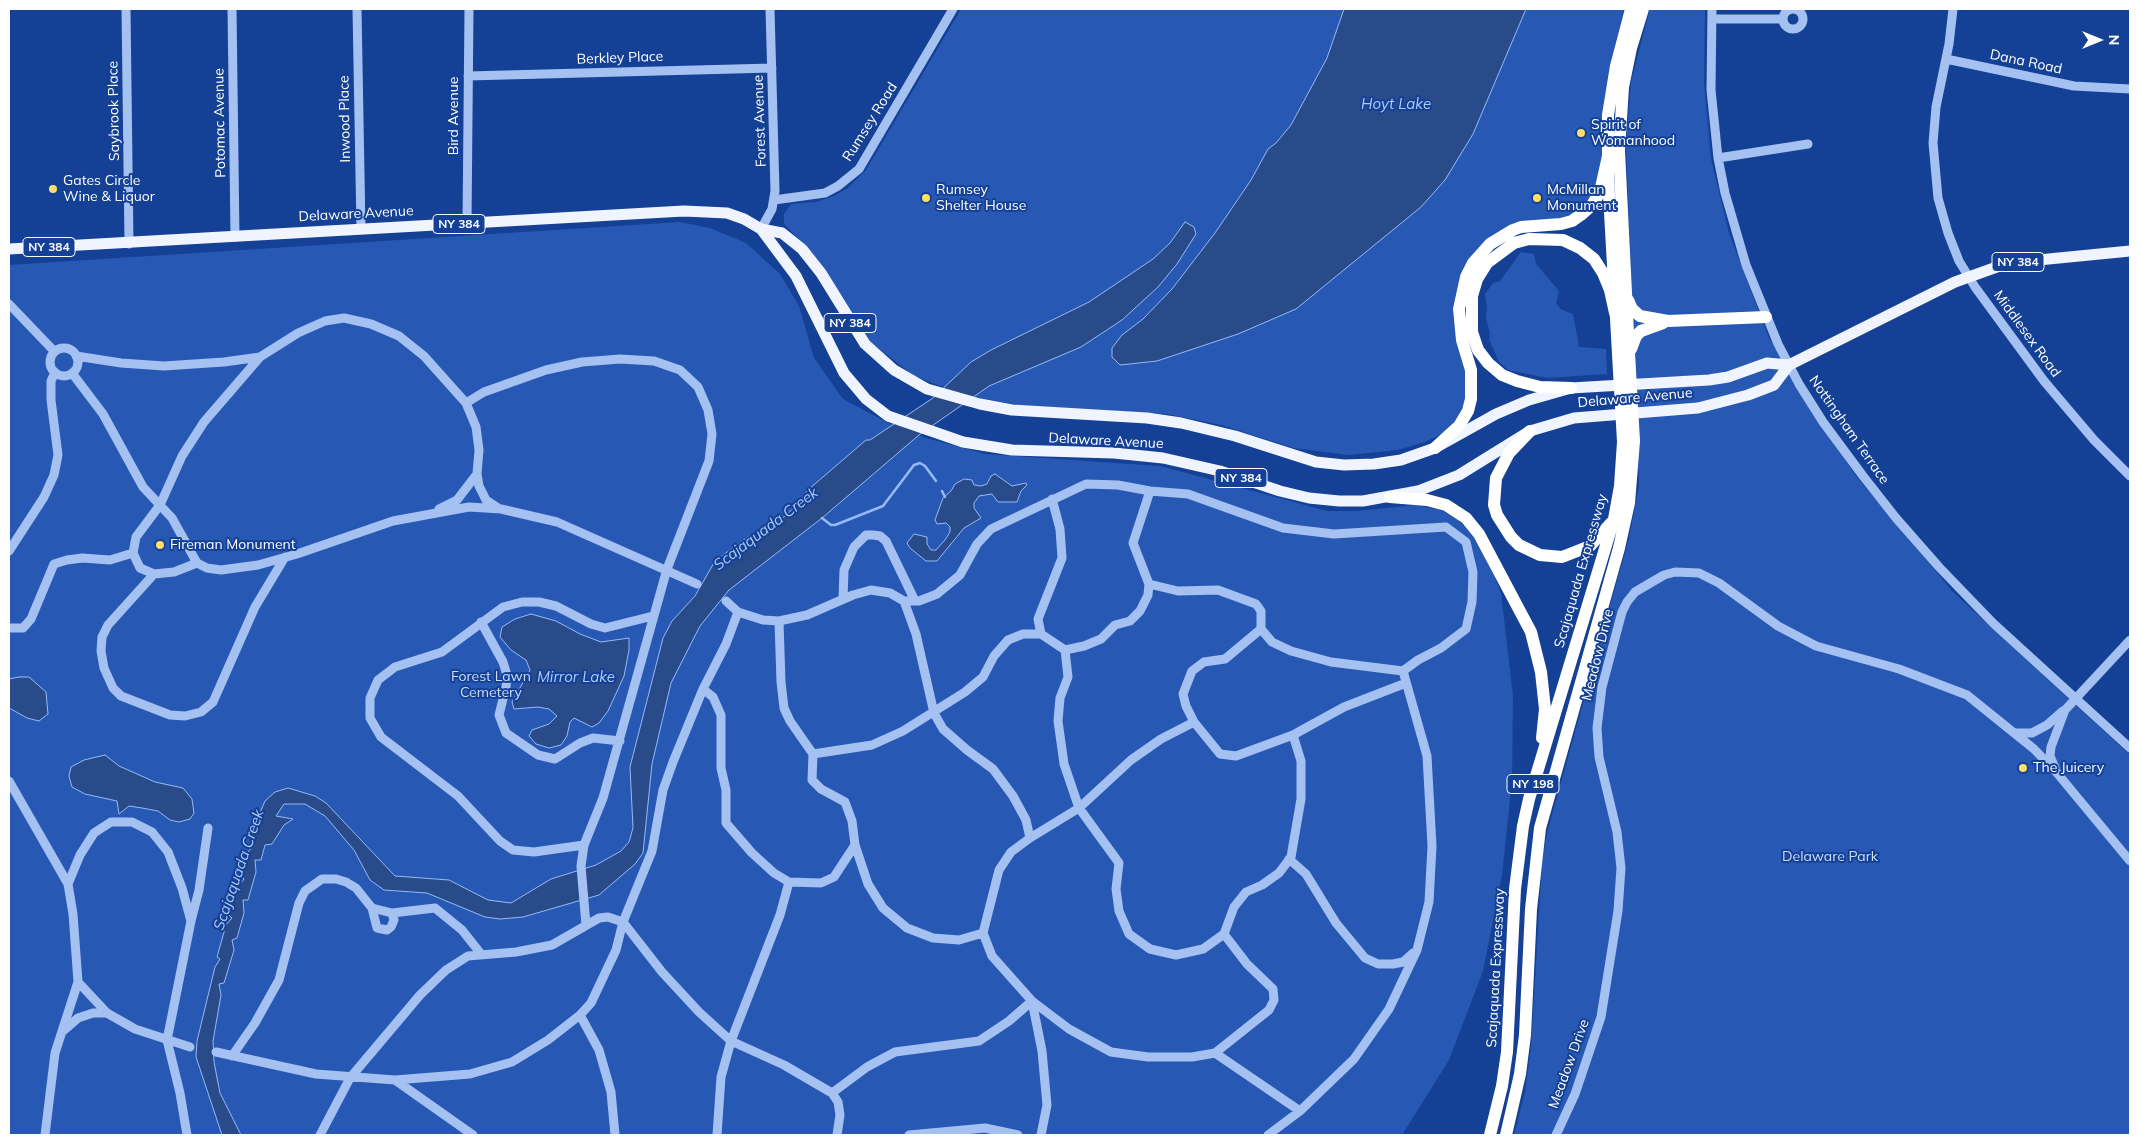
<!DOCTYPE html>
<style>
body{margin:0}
#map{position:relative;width:2139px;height:1144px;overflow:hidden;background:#144195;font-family:Mulish,sans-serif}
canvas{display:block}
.frame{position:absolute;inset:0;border:10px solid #fff;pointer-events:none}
.north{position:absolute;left:2074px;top:15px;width:50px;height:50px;-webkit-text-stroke:4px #144195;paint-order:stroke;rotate:90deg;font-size:14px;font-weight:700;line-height:20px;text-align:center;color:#fff}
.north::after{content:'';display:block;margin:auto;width:18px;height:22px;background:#fff;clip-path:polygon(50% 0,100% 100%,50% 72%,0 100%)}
</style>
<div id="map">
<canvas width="2139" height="1144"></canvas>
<div class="frame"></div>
<div class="north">N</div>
</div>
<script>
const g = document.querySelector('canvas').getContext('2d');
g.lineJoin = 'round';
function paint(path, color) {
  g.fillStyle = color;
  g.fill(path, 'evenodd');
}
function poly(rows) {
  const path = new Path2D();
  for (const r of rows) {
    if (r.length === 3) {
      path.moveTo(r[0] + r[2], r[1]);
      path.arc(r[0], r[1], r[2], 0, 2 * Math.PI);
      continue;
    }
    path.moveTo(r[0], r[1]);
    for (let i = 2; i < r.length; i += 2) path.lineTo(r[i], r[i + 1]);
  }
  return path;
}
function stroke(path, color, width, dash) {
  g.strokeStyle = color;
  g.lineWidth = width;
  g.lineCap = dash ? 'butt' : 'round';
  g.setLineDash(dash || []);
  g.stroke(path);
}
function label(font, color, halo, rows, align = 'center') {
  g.font = font + ' Mulish,sans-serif';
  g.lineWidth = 4;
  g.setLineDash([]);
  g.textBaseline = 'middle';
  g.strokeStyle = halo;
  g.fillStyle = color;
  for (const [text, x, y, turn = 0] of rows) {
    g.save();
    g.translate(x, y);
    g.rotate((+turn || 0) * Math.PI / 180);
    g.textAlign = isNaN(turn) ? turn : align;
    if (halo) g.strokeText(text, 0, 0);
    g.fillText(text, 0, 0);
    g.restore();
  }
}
paint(poly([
 [961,9,1624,9,1612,57,1601,178,1585,208,1562,220,1516,227,1460,277,1453,307,1454,325,1468,370,1466,407,1446,432,1425,442,1398,450,1348,455,1294,448,1221,425,1167,414,1019,405,985,399,935,384,913,375,869,341,813,254,784,224,784,214,791,204,816,202,834,196,848,188,866,170],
 [1650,9,1705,9,1704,83,1711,159,1729,233,1768,336,1805,399,1856,476,1953,592,2130,755,2130,1135,1514,1135,1525,1092,1531,1047,1542,864,1547,833,1629,538,1639,486,1626,146,1631,82],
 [679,222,710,228,746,243,780,274,799,306,814,358,843,399,890,424,926,438,985,454,1160,466,1327,511,1357,511,1415,505,1441,510,1457,519,1471,532,1489,563,1501,593,1513,696,1512,781,1502,875,1483,971,1449,1060,1402,1135,9,1135,9,265],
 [1521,252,1534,254,1536,264,1559,291,1556,303,1560,309,1573,314,1579,347,1606,349,1607,374,1547,378,1508,370,1499,362,1489,339,1490,333,1486,318,1487,308,1485,294,1493,283,1500,281]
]), '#2759b4');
const water = poly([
 [1344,9,1526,9,1473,134,1445,180,1421,207,1296,309,1238,334,1157,361,1120,365,1112,357,1112,348,1122,335,1143,319,1172,289,1215,233,1251,180,1268,149,1276,143,1291,125,1327,58,1344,9],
 [1185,222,1194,227,1196,234,1177,264,1158,287,1122,320,1081,347,989,386,919,435,822,518,729,590,700,626,671,683,652,764,643,853,635,864,599,895,523,917,500,919,485,917,427,893,384,890,370,880,354,850,325,816,305,804,284,804,276,816,293,819,284,825,272,844,265,845,261,860,255,860,256,872,248,900,243,900,244,913,237,938,232,940,234,950,224,983,219,984,221,995,213,1041,214,1062,220,1093,241,1135,222,1135,196,1057,197,1041,215,967,220,959,217,957,226,925,232,918,229,915,237,888,244,879,241,875,248,852,254,845,251,842,259,815,265,801,275,792,288,788,315,796,326,803,395,876,449,880,488,900,511,903,551,879,596,865,621,851,629,842,633,828,630,767,663,638,672,621,695,596,715,561,749,536,761,536,768,531,795,507,809,489,866,440,870,440,933,398,971,362,991,350,1089,302,1153,259,1170,243,1185,222],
 [995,474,1012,486,1026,483,1027,485,1021,491,1017,502,998,502,992,494,979,496,974,503,974,508,981,518,964,528,937,561,926,561,910,548,907,543,914,534,927,537,927,544,931,550,936,550,945,540,950,532,950,527,946,523,937,524,935,520,943,498,951,491,955,484,964,479,972,480,974,485,981,486,987,484,991,476,995,474],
 [531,614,556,621,580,634,601,642,629,638,629,650,624,676,608,711,599,723,592,727,574,718,570,722,567,736,561,745,549,748,536,744,529,736,532,730,549,724,557,716,549,709,538,707,514,709,512,702,530,670,526,660,511,650,500,637,502,627,515,619,531,614],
 [19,677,29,677,46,692,48,714,39,721,27,718,9,708,9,679,19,677],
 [105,755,119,766,155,782,183,788,192,799,194,813,190,819,179,822,170,820,158,811,142,808,129,806,119,814,117,801,85,794,72,787,69,776,71,767,84,760,105,755]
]);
paint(water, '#2a4b8a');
stroke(water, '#96baf5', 1);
stroke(poly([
 [942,491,945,497],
 [822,518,831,525,835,525,883,506,914,465,920,463,925,466,936,481]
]), '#96baf5', 2.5);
stroke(poly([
 [126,9,129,244],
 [232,9,235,237],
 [357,9,361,229],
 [1712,9,1711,90,1718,158,1725,193,1746,265,1778,344,1799,384,1823,422,1863,476,1896,518,1939,567,1993,623,2130,748],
 [1953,9,1949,44,1936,107,1933,143,1938,198,1948,233,1959,261,1975,287,2044,381,2094,440,2130,476],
 [1793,19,10],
 [1712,19,1783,19],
 [1946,59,2074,86,2130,89],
 [468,76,772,68],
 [1718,158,1808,144],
 [774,200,825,193,838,186,859,169,953,9],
 [467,223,469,9],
 [761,229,772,209,775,191,770,9],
 [9,304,54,351],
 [64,362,14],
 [76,356,121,363,164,366,224,362,260,357,298,333,325,321,344,318,371,324,399,336,424,356,466,403,476,427,479,450,477,474,479,486,486,500,498,508],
 [72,373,103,414,143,487,172,518,197,563,207,568,221,570,258,565,297,554,393,521,469,507,501,509,557,522,697,584],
 [466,403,484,392,546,370,582,362,620,359,654,361,680,370,698,387,708,410,712,434,709,461,667,569,603,798,584,845,581,866,586,925],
 [1052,499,1060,529,1062,558,1038,619,1041,634,1065,650,1084,646,1101,639,1115,625,1130,621,1140,611,1148,595,1149,584,1133,543,1150,491],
 [439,509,457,500,477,474],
 [9,551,44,497,54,475,58,455,51,400,51,381,55,372],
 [197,563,174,572,154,574,140,568,133,553,136,537,160,505,182,456,204,422,260,357],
 [154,574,108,625,102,637,101,651,104,668,113,688,121,696,170,715,185,716,201,712,213,702,255,607,285,557],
 [1149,584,1178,591,1218,590,1256,604,1261,611,1261,629,1272,642,1291,651,1331,662,1403,671],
 [843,599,844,570,854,547,866,535,873,535,880,536,886,541,915,601],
 [726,601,738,612,763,620,779,621,807,615,853,595,871,590,890,593,904,601,919,601,937,594,960,575,977,544,991,529,1086,484,1118,485,1150,491,1188,494,1283,528,1334,534,1446,527,1466,542,1473,572,1472,602,1466,629,1441,648,1418,660,1403,671,1427,756,1432,846,1429,902,1417,950,1389,1009,1354,1059,1300,1111,1268,1135],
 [904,601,916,634,934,713,943,729,967,750,993,769,1013,796,1026,820,1030,838],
 [779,621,781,682,784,708,790,721,813,754,812,780,821,789,845,802,852,821,855,845,868,884,883,908,907,928,933,938,959,940,983,933],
 [481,622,503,662,507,675,506,687,499,715,506,733,538,755,555,759,580,743,593,738,620,741],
 [9,628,23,628,31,619,54,564,67,560,82,558,110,560,133,553],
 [1261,629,1225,659,1204,662,1192,671,1183,694,1186,706,1194,722,1220,754,1236,756,1293,735,1344,707,1406,683],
 [1065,650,1068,677,1060,698,1058,721,1064,764,1079,808,1119,863,1116,889,1119,911,1129,934,1150,949,1176,955,1203,949,1224,934,1234,907,1246,892,1262,885,1279,873,1291,857,1301,799,1301,761,1293,735],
 [703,689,713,697,721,715,721,768,726,790,726,823,752,853,774,873,789,882,821,883,834,877,855,845],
 [1194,722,1161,739,1131,760,1079,808,1030,838,1011,852,999,870,983,933,992,956,1032,1001,1069,1029,1111,1052,1148,1057,1192,1057,1215,1053,1269,1010,1274,1000,1273,989,1247,964,1224,934],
 [2016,733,2032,733,2047,725,2063,711],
 [813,754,872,745,903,731,965,692,983,677,994,656,1008,640,1023,634,1041,634],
 [2055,768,2050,756,2051,747,2065,710,2130,640],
 [9,781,68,884,73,914,78,982,55,1053,45,1135],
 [584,845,534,852,513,850,500,841,458,796,381,737,370,718,370,698,378,680,395,667,442,652,503,607,522,602,539,602,556,606,591,624,605,628,653,616],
 [1289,859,1306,874,1336,923,1365,958,1378,964,1393,964,1403,962,1413,953],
 [68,884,80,855,94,833,111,822,132,822,152,832,168,852,182,888,191,921,167,1040,180,1093,187,1135],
 [392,913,435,908,462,930,481,954],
 [191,921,199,890,208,828],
 [623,922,662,972,699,1012,731,1041,784,1065,832,1093,838,1102,840,1115,837,1135],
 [78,982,107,1013,135,1029,190,1047],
 [1032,1001,1042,1051,1047,1105,1041,1135],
 [580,1015,599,1050,611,1092,615,1135],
 [63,1031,78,1018,93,1013,107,1013],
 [216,1052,316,1074,395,1080,470,1074,512,1062,548,1040,580,1015,591,1003,616,950,623,922],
 [1215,1053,1300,1111],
 [232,1056,255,1023,279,980,299,903,305,891,322,879,336,879,346,882,356,888,372,908,377,928,387,930,391,927,394,920,392,913,372,908],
 [395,1080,473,1135],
 [832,1093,867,1067,895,1052,979,1041,1009,1021,1032,1001],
 [320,1135,350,1078,420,995,446,970,468,956,516,952,552,945,599,918,608,917,623,922,652,851,663,790,673,762,703,689,726,644,738,612],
 [717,1135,721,1077,731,1041,780,915,789,882],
 [909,1135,985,1128,1018,1135],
 [1556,1135,1575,1094,1601,1017,1618,911,1621,868,1617,832,1599,757,1597,728,1602,687,1622,612,1627,602,1635,592,1664,575,1675,572,1699,573,1719,583,1778,626,1816,646,1899,669,1967,695,2034,749,2057,773,2130,861]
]), '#a4c1f2', 9);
stroke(poly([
 [761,229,782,233,802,249,821,273,865,344,894,370,927,389,980,404,1012,410,1147,418,1181,423,1235,436,1316,462,1344,465,1374,464,1401,460,1435,448,1496,414,1529,400,1571,388,1709,380,1728,377,1767,363,1789,365],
 [9,249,684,211,727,213,744,219,761,229,796,276,844,373,866,399,888,416,963,442,1012,450,1114,453,1163,458,1220,471,1280,491,1309,498,1339,501,1363,501,1418,491,1459,475,1530,431,1574,418,1698,408,1748,395,1774,385,1789,365,1955,282,2008,263,2130,251]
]), '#eff4ff', 11);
stroke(poly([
 [1628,300,1632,309,1640,316,1668,321,1766,317],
 [1631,349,1636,336,1641,331,1663,323],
 [1629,353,1619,151,1623,87,1631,48,1643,9],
 [1618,354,1608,177,1608,115,1616,66,1631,9],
 [1571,388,1540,387,1517,381,1502,375,1488,363,1478,350,1472,332,1472,296,1477,279,1487,263,1514,243,1529,239,1563,240,1580,248,1594,259,1603,273,1610,290,1615,313],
 [1530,431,1509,453,1496,478,1494,505,1497,515,1511,537,1519,545,1540,555,1562,557,1590,546,1611,523],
 [1435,448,1459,426,1468,411,1471,399,1471,370,1462,340,1459,309,1466,277,1473,263,1490,244,1513,230,1521,227,1561,224,1572,221,1582,214,1592,205,1600,192,1608,156],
 [1390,497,1427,500,1446,505,1466,518,1479,534,1531,632,1541,672,1545,709,1542,738],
 [1490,1135,1502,1086,1507,1052,1515,889,1523,826,1529,799,1614,519,1620,486,1623,442],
 [1506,1135,1520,1074,1525,1035,1531,909,1540,828,1619,548,1629,503,1634,441]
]), '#fff', 12);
stroke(poly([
 [1629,353,1634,441],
 [1618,354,1623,442]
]), '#fff', 12);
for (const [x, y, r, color] of [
 [1581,133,5,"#ffe065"],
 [53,189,5,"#ffe065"],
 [926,198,5,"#ffe065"],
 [1537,198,5,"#ffe065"],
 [160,545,5,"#ffe065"],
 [2023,768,5,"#ffe065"]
]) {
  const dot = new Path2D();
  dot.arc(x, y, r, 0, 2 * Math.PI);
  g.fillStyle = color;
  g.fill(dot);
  stroke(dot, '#144195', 2);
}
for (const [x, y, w] of [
 [459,224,52],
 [49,247,52],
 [2018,262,52],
 [850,323,52],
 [1241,478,52],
 [1533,784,52]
]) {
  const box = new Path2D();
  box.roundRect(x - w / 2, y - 9.5, w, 19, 4);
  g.fillStyle = '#144195';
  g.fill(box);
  stroke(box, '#fff', 1);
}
label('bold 12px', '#fff', null, [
 ["NY 384",459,224],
 ["NY 384",49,247],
 ["NY 384",2018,262],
 ["NY 384",850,323],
 ["NY 384",1241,478],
 ["NY 198",1533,784]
]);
label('14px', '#fff', '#144195', [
 ["Berkley Place",620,58,-2],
 ["Dana Road",2026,62,12],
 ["Saybrook Place",114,111,-91],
 ["Bird Avenue",454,116,-90],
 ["Inwood Place",345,119,-91],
 ["Forest Avenue",760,121,-92],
 ["Rumsey Road",870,122,-58],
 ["Potomac Avenue",220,123,-91],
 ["Delaware Avenue",356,214,-3],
 ["Middlesex Road",2027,334,54],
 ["Delaware Avenue",1635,398,-5],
 ["Nottingham Terrace",1849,430,55],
 ["Delaware Avenue",1106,441,3],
 ["Scajaquada Expressway",1581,571,-74],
 ["Meadow Drive",1598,655,-76],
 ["Scajaquada Expressway",1496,968,-87],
 ["Meadow Drive",1569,1064,-70]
]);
label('14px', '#fff', '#144195', [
 ["Spirit of",1591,125],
 ["Womanhood",1591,141],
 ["Gates Circle",63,181],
 ["Wine & Liquor",63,197],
 ["Rumsey",936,190],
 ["Shelter House",936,206],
 ["McMillan",1547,190],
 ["Monument",1547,206],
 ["Fireman Monument",170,545],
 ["The Juicery",2033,768]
], 'left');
label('14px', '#ccdefd', '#144195', [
 ["Forest Lawn",491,677],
 ["Cemetery",491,693],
 ["Delaware Park",1830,857]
]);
label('italic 15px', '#b0cbf9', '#144195', [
 ["Hoyt Lake",1396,104],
 ["Scajaquada Creek",766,529,-37],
 ["Mirror Lake",576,677],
 ["Scajaquada Creek",239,870,-71]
]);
</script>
